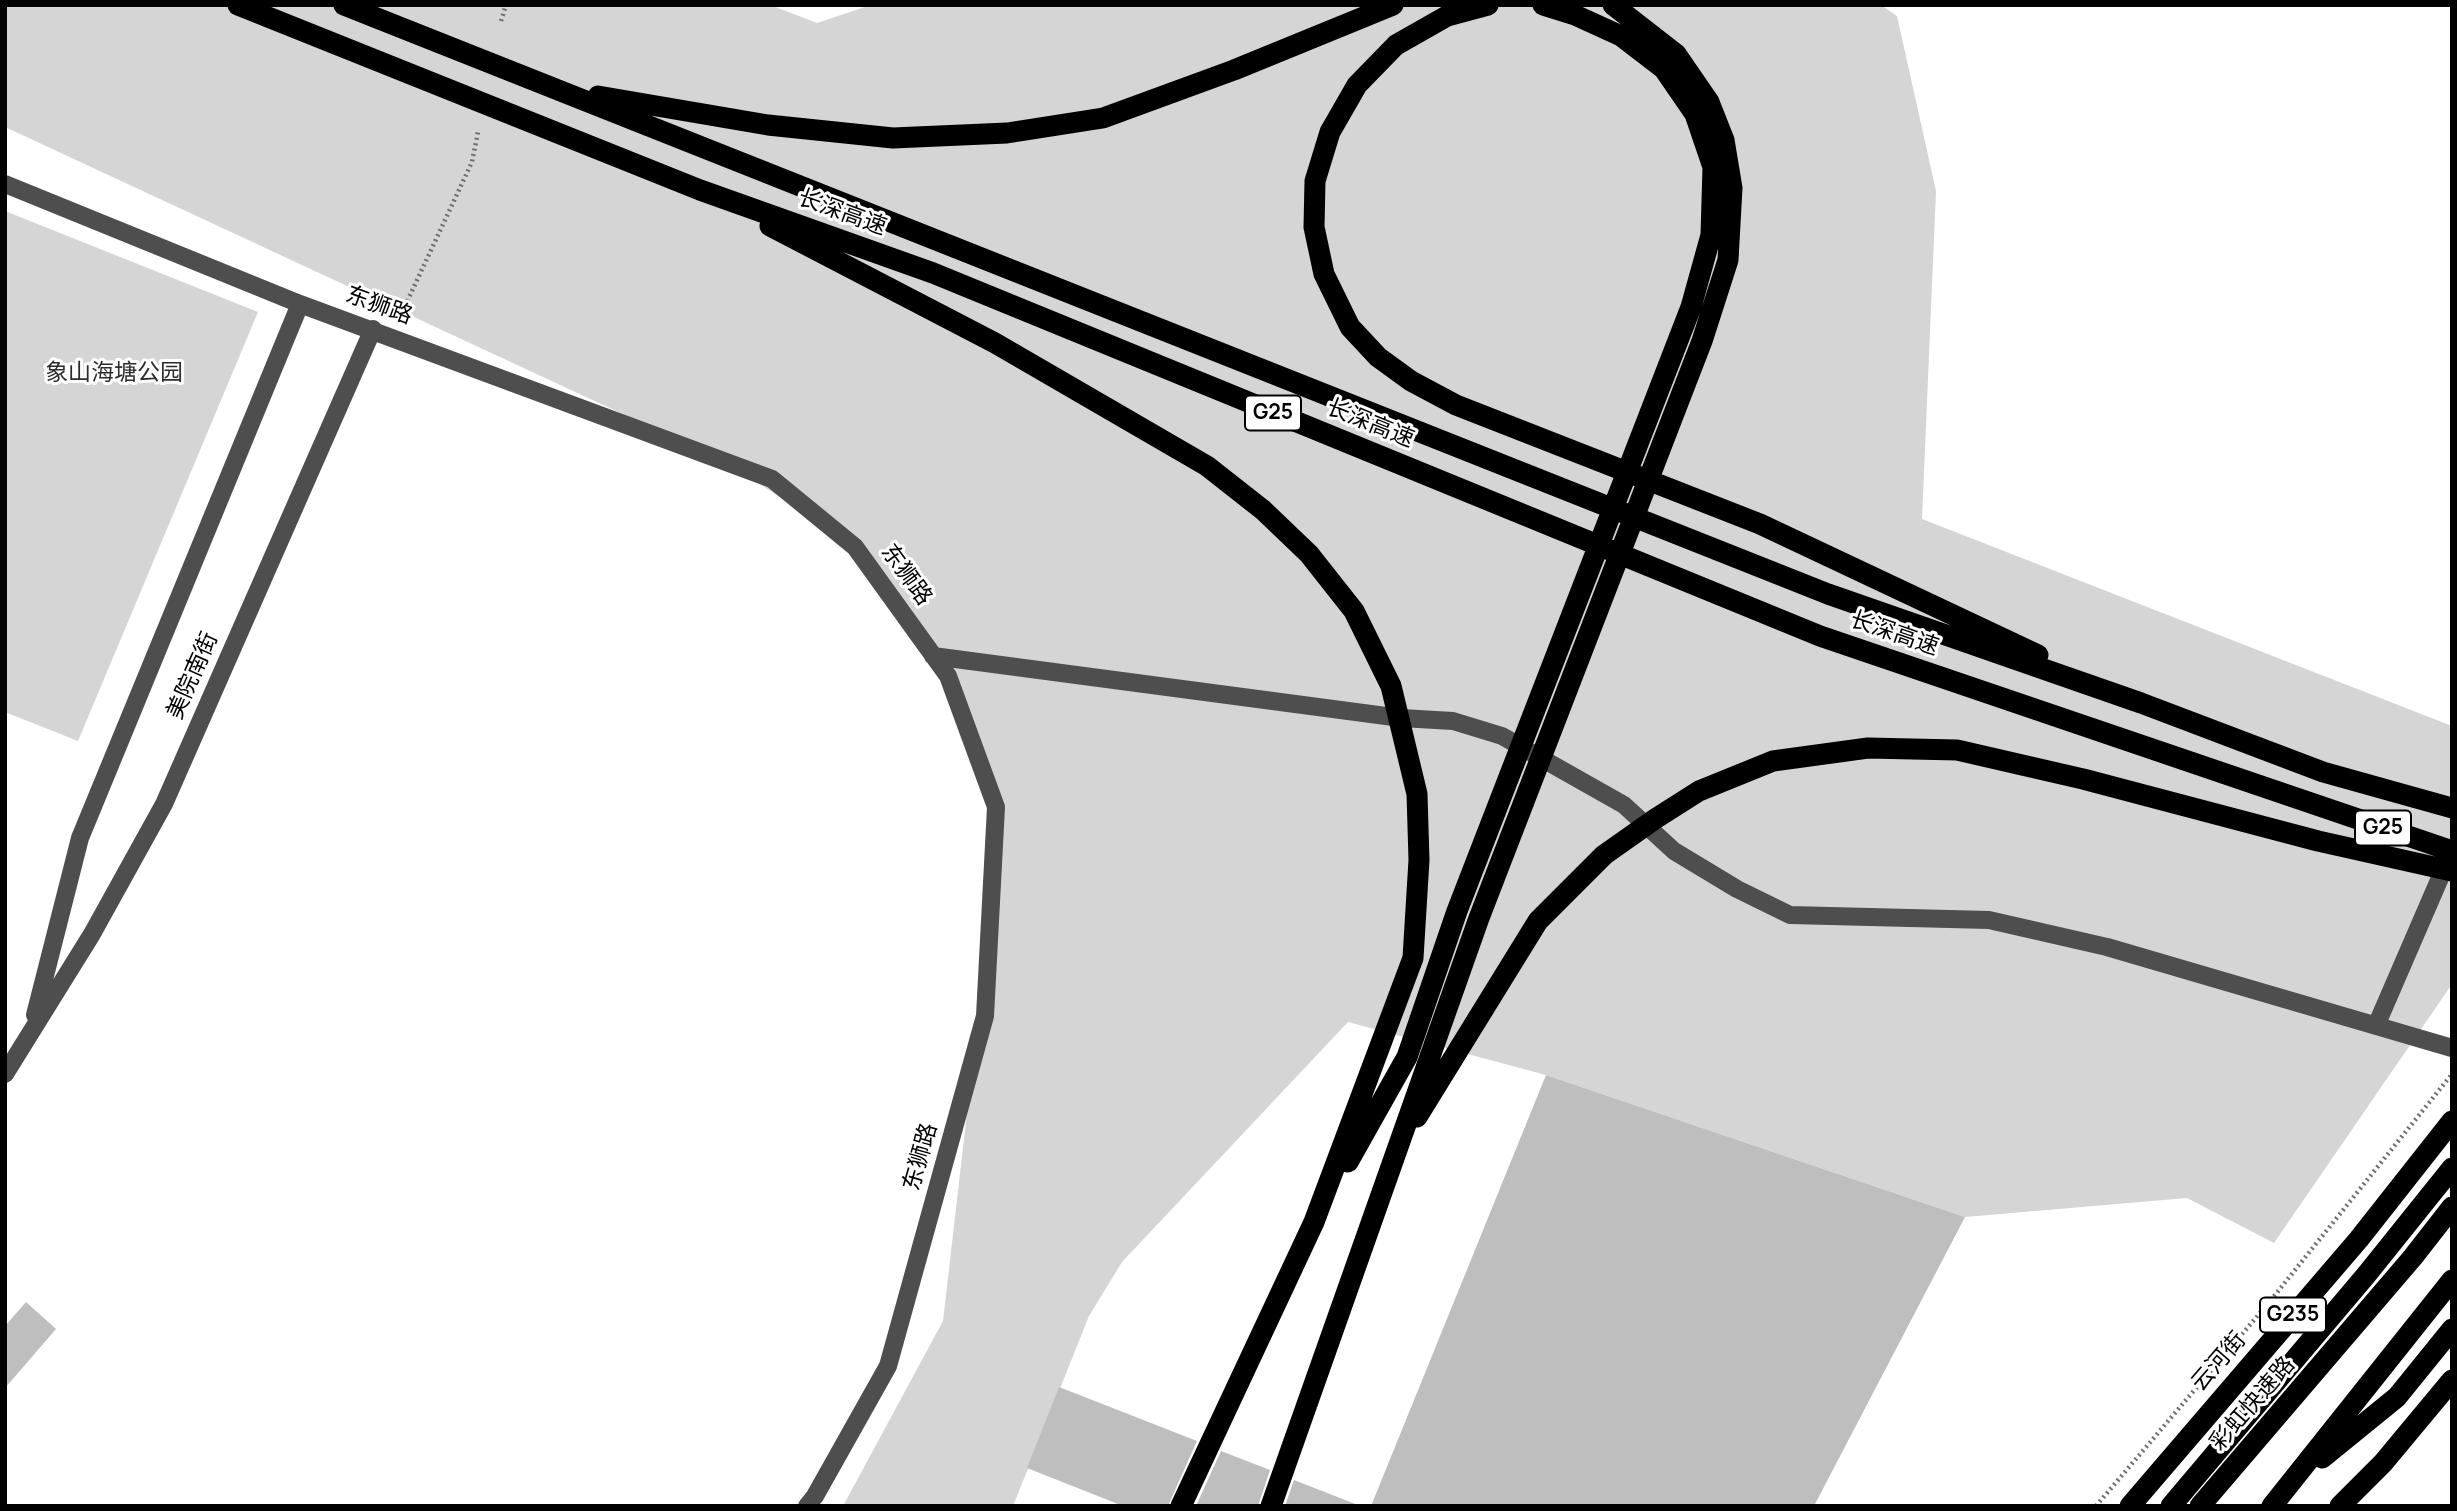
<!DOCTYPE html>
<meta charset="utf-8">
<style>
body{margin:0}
#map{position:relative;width:2457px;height:1511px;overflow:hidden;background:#fff;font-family:Manrope,sans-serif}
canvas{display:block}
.frame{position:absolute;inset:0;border:7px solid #000;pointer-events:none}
</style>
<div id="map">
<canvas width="2457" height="1511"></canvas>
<div class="frame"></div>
</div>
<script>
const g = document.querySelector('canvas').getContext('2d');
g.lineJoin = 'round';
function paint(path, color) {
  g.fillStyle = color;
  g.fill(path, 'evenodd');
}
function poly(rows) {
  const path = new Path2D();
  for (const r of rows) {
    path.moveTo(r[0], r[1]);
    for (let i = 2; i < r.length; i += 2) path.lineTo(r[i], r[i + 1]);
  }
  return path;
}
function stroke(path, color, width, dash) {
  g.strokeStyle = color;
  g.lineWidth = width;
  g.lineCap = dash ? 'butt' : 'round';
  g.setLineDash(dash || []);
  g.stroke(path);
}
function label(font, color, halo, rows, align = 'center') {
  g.font = font + ' Manrope,"Noto Sans SC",sans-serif';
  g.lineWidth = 6;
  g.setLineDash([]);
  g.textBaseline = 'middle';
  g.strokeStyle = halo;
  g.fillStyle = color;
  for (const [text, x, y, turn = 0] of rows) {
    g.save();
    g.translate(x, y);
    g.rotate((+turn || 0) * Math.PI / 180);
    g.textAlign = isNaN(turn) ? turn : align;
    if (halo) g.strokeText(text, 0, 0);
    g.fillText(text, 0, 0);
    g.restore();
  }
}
paint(poly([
 [5,5,770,5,817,23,871,5,1881,5,1897,16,1936,191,1922,519,2452,726,2452,984,2274,1243,2187,1198,1965,1217,1546,1075,1348,1022,1122,1262,1089,1316,1013,1506,843,1506,943,1321,973,1061,996,807,933,656,855,547,728,463,5,127],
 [5,211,258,312,78,741,5,712]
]), '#d5d5d5');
paint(poly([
 [1546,1075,1965,1217,1814,1506,1371,1506],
 [26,1302,56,1329,5,1388,5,1326],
 [1059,1387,1197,1441,1168,1506,1123,1506,1027,1468],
 [1221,1451,1270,1470,1258,1506,1196,1506],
 [1294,1480,1358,1505,1358,1506,1285,1506]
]), '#bebebe');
stroke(poly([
 [501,21,506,5],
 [398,321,472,162,478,132],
 [2096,1506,2271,1300,2452,1074]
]), '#707070', 4.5, [2, 3.5]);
stroke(poly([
 [5,184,300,304,772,479,855,547,948,676,996,807,985,1016,888,1366,815,1496,807,1506],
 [933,656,1401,718,1453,721,1502,736,1624,805,1674,851,1737,889,1790,915,1989,920,2107,947,2452,1048],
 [35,1015,80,838,300,304],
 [2376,1026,2449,857],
 [5,1074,92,934,164,804,373,329]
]), '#4e4e4e', 18);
stroke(poly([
 [238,5,700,190,933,273,1820,636,2452,851],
 [344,5,1828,594,2141,703,2323,772,2452,808],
 [1488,5,1447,16,1396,45,1357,85,1330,132,1315,181,1314,227,1324,274,1350,327,1378,357,1411,381,1456,405,1760,524,2038,655],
 [598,96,768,125,893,138,1007,133,1103,118,1234,70,1393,5],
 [770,226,995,343,1207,466,1263,510,1309,554,1354,611,1391,686,1417,794,1419,860,1413,958,1314,1222,1181,1506],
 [1417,1117,1538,921,1604,855,1655,819,1699,791,1773,761,1868,748,1957,750,2083,779,2318,841,2452,871],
 [1348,1162,1407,1057,1457,911,1691,307,1711,235,1713,167,1695,114,1664,69,1621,36,1575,15,1543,5],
 [2322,1458,2397,1397,2452,1329],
 [1271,1506,1479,918,1702,341,1728,260,1732,188,1724,140,1709,102,1676,54,1613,5],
 [2130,1506,2359,1239,2452,1121],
 [2171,1506,2367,1274,2452,1168],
 [2200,1506,2413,1257,2452,1207],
 [2272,1506,2452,1280],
 [2340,1506,2383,1463,2452,1380]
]), '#000', 21);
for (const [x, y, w] of [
 [1273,413,56],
 [2383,828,56],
 [2293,1315,66]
]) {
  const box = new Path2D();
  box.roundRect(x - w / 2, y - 17.5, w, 35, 5);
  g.fillStyle = '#fff';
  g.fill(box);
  stroke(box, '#000', 2);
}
label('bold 21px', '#000', null, [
 ["G25",1273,413],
 ["G25",2383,828],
 ["G235",2293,1315]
]);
label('23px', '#000', '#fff', [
 ["长深高速",842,213,20],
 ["东狮路",379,306,20],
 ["长深高速",1370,424,22],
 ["东狮路",906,575,54],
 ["长深高速",1894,634,19],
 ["美院南街",193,676,-66],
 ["东狮路",921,1157,-74],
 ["云河街",2219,1362,-49],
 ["彩虹快速路",2253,1404,-49]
]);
label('23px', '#2c2c2c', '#fff', [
 ["象山海塘公园",114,374]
]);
</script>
